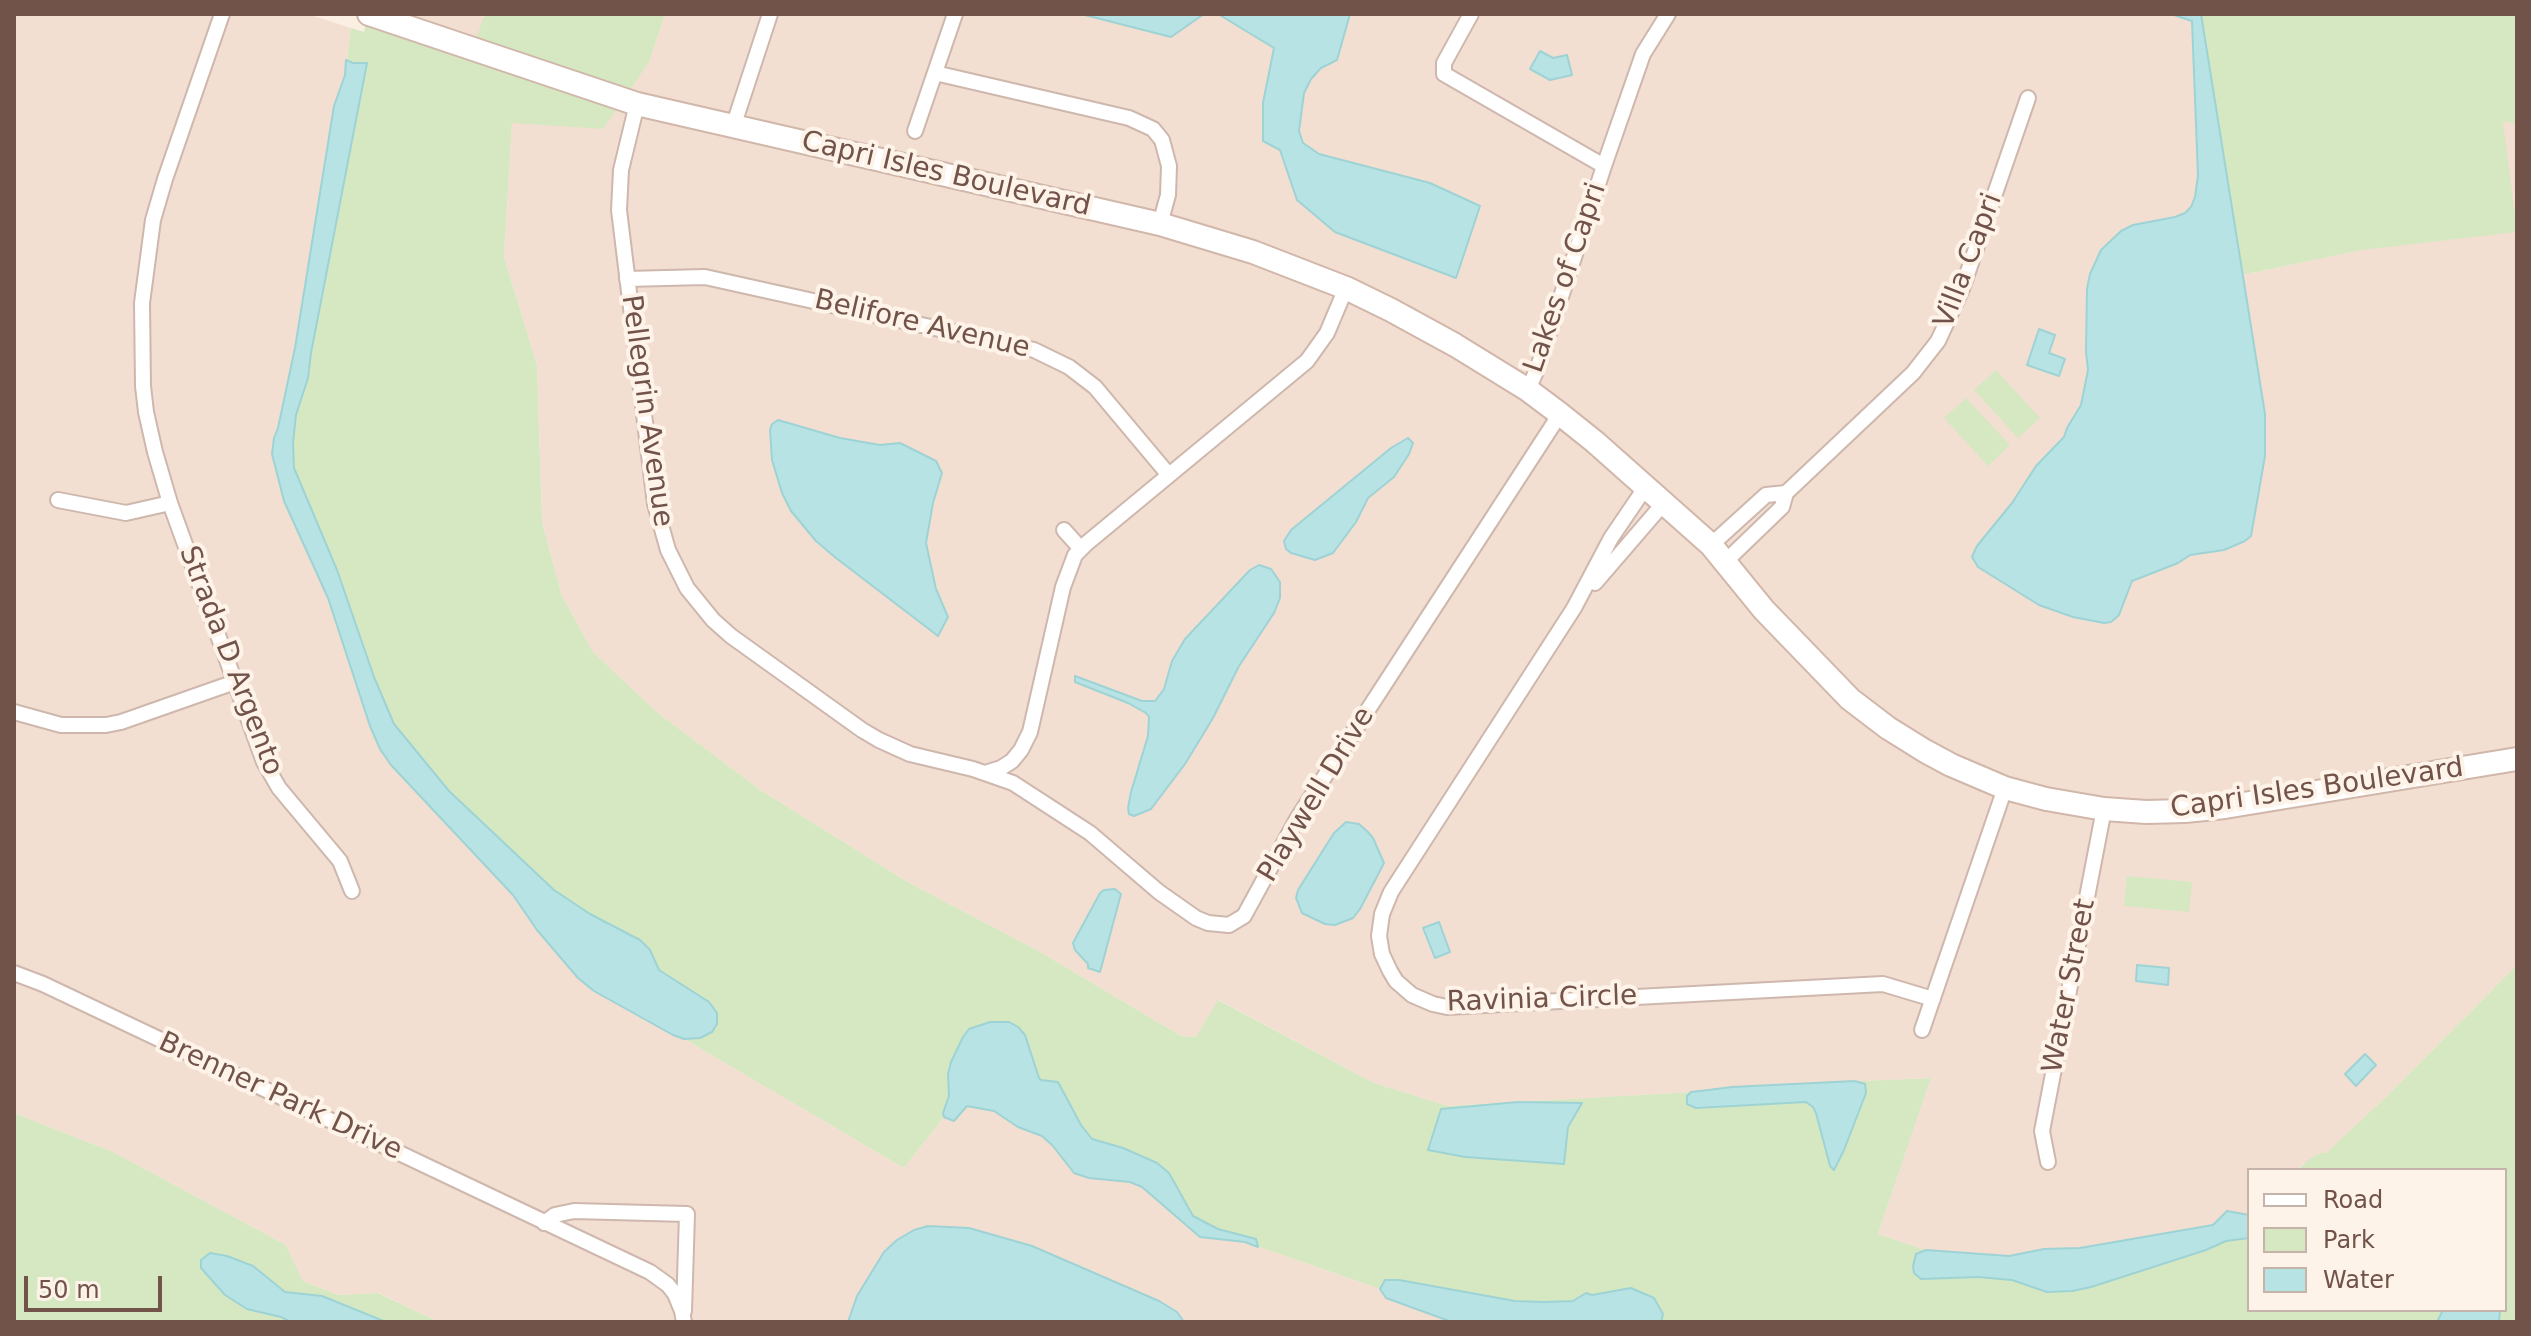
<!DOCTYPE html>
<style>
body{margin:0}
#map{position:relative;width:2531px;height:1336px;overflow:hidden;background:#fbeee2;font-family:"DejaVu Sans",sans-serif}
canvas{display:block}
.frame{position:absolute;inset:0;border:16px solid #72534a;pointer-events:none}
.legend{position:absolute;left:2247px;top:1168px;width:260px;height:144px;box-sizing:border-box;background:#fef3e8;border:2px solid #c6b3a9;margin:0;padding:10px 14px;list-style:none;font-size:24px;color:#72534a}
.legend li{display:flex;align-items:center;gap:16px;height:40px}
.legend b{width:40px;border:2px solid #c6b3a9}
.scale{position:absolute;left:24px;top:1276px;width:138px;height:36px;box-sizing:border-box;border:4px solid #72534a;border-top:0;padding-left:10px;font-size:24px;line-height:28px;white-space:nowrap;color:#72534a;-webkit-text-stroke:6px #fef3e8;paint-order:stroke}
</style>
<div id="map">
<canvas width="2531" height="1336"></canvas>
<div class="frame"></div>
<ul class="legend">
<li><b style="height:10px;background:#fff"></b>Road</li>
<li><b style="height:22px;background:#d6e8c2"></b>Park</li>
<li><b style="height:22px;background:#b8e3e4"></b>Water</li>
</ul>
<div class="scale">50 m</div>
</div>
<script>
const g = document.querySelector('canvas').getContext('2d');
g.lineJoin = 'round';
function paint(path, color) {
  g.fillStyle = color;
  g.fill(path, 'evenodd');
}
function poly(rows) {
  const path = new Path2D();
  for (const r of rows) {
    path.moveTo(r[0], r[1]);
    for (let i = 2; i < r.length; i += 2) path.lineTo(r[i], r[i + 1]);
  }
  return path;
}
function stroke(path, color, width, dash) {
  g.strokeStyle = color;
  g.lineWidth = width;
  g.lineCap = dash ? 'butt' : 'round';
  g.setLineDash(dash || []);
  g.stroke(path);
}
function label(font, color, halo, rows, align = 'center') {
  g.font = font + ' "DejaVu Sans",sans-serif';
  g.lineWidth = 8;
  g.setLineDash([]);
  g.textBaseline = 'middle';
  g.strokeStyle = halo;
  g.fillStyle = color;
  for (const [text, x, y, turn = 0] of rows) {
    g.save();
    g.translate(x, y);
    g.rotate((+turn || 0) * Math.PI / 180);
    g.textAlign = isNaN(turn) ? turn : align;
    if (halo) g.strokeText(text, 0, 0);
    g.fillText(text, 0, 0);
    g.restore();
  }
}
paint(poly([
 [14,14,307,14,351,28,345,75,334,106,317,205,295,348,278,428,274,438,272,455,277,477,284,501,328,598,358,692,380,749,391,765,513,895,537,930,578,978,615,1003,672,1035,684,1039,904,1168,944,1117,959,1117,967,1106,994,1111,1018,1127,1041,1136,1053,1146,1075,1173,1089,1178,1130,1182,1142,1187,1200,1237,1245,1242,1380,1289,1386,1298,1452,1322,439,1322,379,1293,338,1295,303,1281,286,1245,113,1152,14,1113],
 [399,14,476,14,484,17,483,43],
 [665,14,2171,14,2192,21,2198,176,2242,275,2362,250,2503,120,2517,124,2517,965,2387,1096,2326,1154,2303,1164,2297,1170,2249,1170,2249,1215,2231,1211,2224,1213,2213,1225,2080,1248,2044,1249,2009,1256,1926,1250,1878,1234,1931,1078,1732,1087,1691,1092,1448,1106,1374,1083,1219,1000,1196,1037,1181,1036,1035,949,911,884,759,789,658,713,593,652,562,596,542,522,537,365,504,257,512,122,649,62]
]), '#f3dfd1');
paint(poly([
 [485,14,665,14,649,62,603,129,512,123,504,257,537,365,542,522,562,596,593,652,658,713,759,789,911,884,1035,949,1181,1036,1196,1037,1218,1000,1374,1083,1448,1106,1691,1092,1771,1085,1931,1078,1878,1234,1926,1250,2009,1256,2044,1249,2080,1248,2213,1225,2224,1213,2231,1211,2249,1215,2249,1310,2505,1310,2505,1170,2297,1170,2311,1158,2320,1153,2326,1153,2387,1096,2517,965,2517,1322,1452,1322,1386,1298,1380,1289,1245,1242,1200,1237,1142,1187,1130,1182,1089,1178,1074,1173,1053,1146,1042,1136,1018,1127,994,1111,967,1106,954,1121,944,1117,904,1168,684,1039,673,1035,594,991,562,960,513,895,391,765,380,749,358,692,328,598,284,501,272,454,274,438,278,428,295,348,317,205,334,106,345,75,351,28,364,32,366,23,469,58],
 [2171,14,2517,14,2517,124,2503,121,2517,232,2362,250,2242,275,2198,176,2192,21],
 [1996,370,2040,418,2018,438,1974,390],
 [1966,398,2010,445,1988,466,1944,418],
 [2127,876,2192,882,2189,912,2124,906],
 [14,1113,113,1152,286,1245,303,1281,338,1295,378,1293,439,1322,14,1322]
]), '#d6e8c2');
const water = poly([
 [1081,14,1204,14,1171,37,1081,14],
 [1218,14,1350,14,1337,60,1321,68,1311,79,1304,93,1299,131,1303,143,1319,154,1430,183,1480,206,1456,278,1335,232,1297,200,1280,150,1263,141,1263,103,1274,48,1218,14],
 [2171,14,2201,14,2265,414,2265,456,2251,536,2245,541,2224,550,2190,555,2178,563,2132,581,2119,615,2111,622,2104,623,2073,617,2039,605,1978,567,1972,557,1977,546,2012,503,2036,466,2064,437,2067,428,2081,405,2088,370,2086,352,2087,289,2090,274,2101,250,2121,231,2133,225,2175,217,2185,213,2191,207,2195,197,2198,176,2192,21,2171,14],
 [1540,51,1553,58,1567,55,1572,75,1550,80,1530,69,1540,51],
 [346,60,353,63,367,63,311,353,308,378,296,415,293,443,294,468,337,570,374,677,394,724,449,791,554,890,590,914,640,940,650,950,659,970,709,1002,717,1013,717,1024,712,1032,700,1038,684,1039,673,1035,594,991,578,978,537,930,513,895,391,765,380,749,370,726,328,598,284,501,272,454,274,438,278,428,295,348,334,106,345,75,346,60],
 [2039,329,2055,335,2049,353,2065,359,2059,376,2027,365,2039,329],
 [778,420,840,438,880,445,900,443,936,461,942,473,933,503,926,543,936,589,948,617,938,636,836,558,816,541,791,511,782,493,772,460,770,430,772,424,778,420],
 [1408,438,1413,443,1409,454,1394,477,1368,498,1356,522,1333,553,1315,560,1291,553,1286,549,1284,541,1291,530,1391,448,1408,438],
 [1259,565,1271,569,1280,582,1280,598,1274,613,1239,666,1213,718,1185,764,1151,809,1134,816,1129,814,1128,808,1131,792,1148,736,1149,717,1146,713,1128,703,1075,682,1075,676,1142,701,1155,701,1164,689,1172,661,1185,639,1250,570,1259,565],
 [1346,822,1359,824,1368,832,1373,838,1384,863,1360,909,1353,918,1335,925,1325,924,1302,913,1296,898,1298,890,1334,833,1346,822],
 [1115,889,1121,894,1100,972,1088,968,1088,964,1075,950,1073,943,1100,893,1104,890,1115,889],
 [1439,922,1450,952,1435,958,1423,928,1439,922],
 [2137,965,2169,968,2168,985,2136,981,2137,965],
 [990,1022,1009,1022,1018,1027,1025,1035,1039,1078,1041,1080,1058,1082,1081,1125,1092,1139,1123,1148,1157,1163,1169,1173,1193,1216,1218,1229,1256,1239,1258,1247,1245,1242,1200,1237,1142,1187,1130,1182,1089,1178,1074,1173,1053,1146,1042,1136,1018,1127,994,1111,967,1106,954,1121,944,1117,943,1113,949,1096,948,1074,951,1062,963,1037,969,1029,990,1022],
 [2365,1054,2376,1065,2356,1086,2345,1074,2365,1054],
 [1855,1081,1865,1084,1866,1093,1844,1150,1834,1170,1830,1166,1816,1113,1813,1107,1806,1102,1696,1108,1687,1104,1687,1096,1691,1092,1700,1091,1732,1087,1855,1081],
 [1518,1102,1582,1103,1568,1127,1564,1164,1465,1157,1428,1150,1441,1109,1518,1102],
 [2227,1211,2249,1215,2249,1238,2226,1241,2206,1250,2091,1287,2072,1291,2047,1292,2012,1280,1978,1277,1921,1279,1914,1273,1913,1266,1916,1254,1926,1250,2009,1256,2044,1249,2080,1248,2213,1225,2227,1211],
 [928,1226,969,1228,1032,1246,1159,1301,1177,1312,1184,1322,848,1322,857,1296,884,1252,897,1240,914,1230,928,1226],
 [210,1253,227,1256,253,1266,285,1292,322,1296,386,1322,291,1322,281,1317,247,1309,225,1295,201,1268,201,1260,210,1253],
 [1385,1280,1399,1280,1515,1301,1544,1302,1573,1301,1586,1293,1592,1295,1631,1288,1654,1298,1663,1314,1661,1322,1452,1322,1386,1298,1380,1289,1385,1280],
 [2443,1310,2500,1310,2499,1322,2437,1322,2443,1310]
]);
paint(water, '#b8e3e4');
stroke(water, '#9ed3d5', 2);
const street = poly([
 [222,14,165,179,153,220,142,303,143,386,146,412,155,452,170,503,264,762,279,788,340,861,352,891],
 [1471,14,1444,63,1444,74,1604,166],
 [935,73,1129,118,1153,129,1162,140,1169,166,1168,195,1160,224],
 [637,104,621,170,619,210,655,504,668,550,687,588,713,620,731,636,862,730,879,740,910,754,973,769,1013,783,1090,833,1159,892,1196,918,1208,923,1229,925,1244,916,1297,819,1560,414],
 [733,127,770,14],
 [915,131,955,14],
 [627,279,705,277,1034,350,1069,367,1095,387,1168,474],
 [1528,390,1538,367,1604,166,1643,54,1668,14],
 [1645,488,1611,538,1574,608,1391,892,1382,914,1379,936,1382,954,1390,971,1396,981,1412,995,1433,1004,1447,1007,1883,984,1933,999],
 [58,500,126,513,170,503],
 [1064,530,1081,549],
 [1711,545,1766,495,1786,493],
 [1726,561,1782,507,1786,493,1913,373,1938,341,1962,289,2028,98],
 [1595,583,1663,504],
 [14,712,61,725,106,725,121,722,235,682],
 [985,773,1001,768,1012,761,1021,750,1030,732,1063,587,1075,555,1087,543,1307,361,1327,333,1346,288],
 [14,973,43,984,650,1272,668,1285,675,1294,682,1311,684,1322],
 [1922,1030,2005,788],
 [2048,1162,2042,1131,2104,809],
 [544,1223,555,1215,574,1211,687,1214,684,1311]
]);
const secondary = poly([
 [369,14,637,104,1160,224,1253,252,1346,288,1391,310,1455,345,1528,390,1560,414,1595,442,1711,545,1764,610,1850,699,1888,728,1925,751,1951,765,2005,788,2046,799,2104,809,2146,812,2185,811,2225,807,2517,759]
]);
stroke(street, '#ceb7ad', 18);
stroke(secondary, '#d1b6aa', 26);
stroke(street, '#fff', 14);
stroke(secondary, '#fff', 22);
label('28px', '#72534a', '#fef3e8', [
 ["Capri Isles Boulevard",946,175,13],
 ["Villa Capri",1969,261,-69],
 ["Lakes of Capri",1566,278,-71],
 ["Belifore Avenue",922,325,13],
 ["Pellegrin Avenue",646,411,82],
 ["Strada D Argento",230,661,69],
 ["Capri Isles Boulevard",2317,789,-8],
 ["Playwell Drive",1317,795,-59],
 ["Water Street",2070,986,-79],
 ["Ravinia Circle",1542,1000,-2],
 ["Brenner Park Drive",280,1097,25]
]);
</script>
